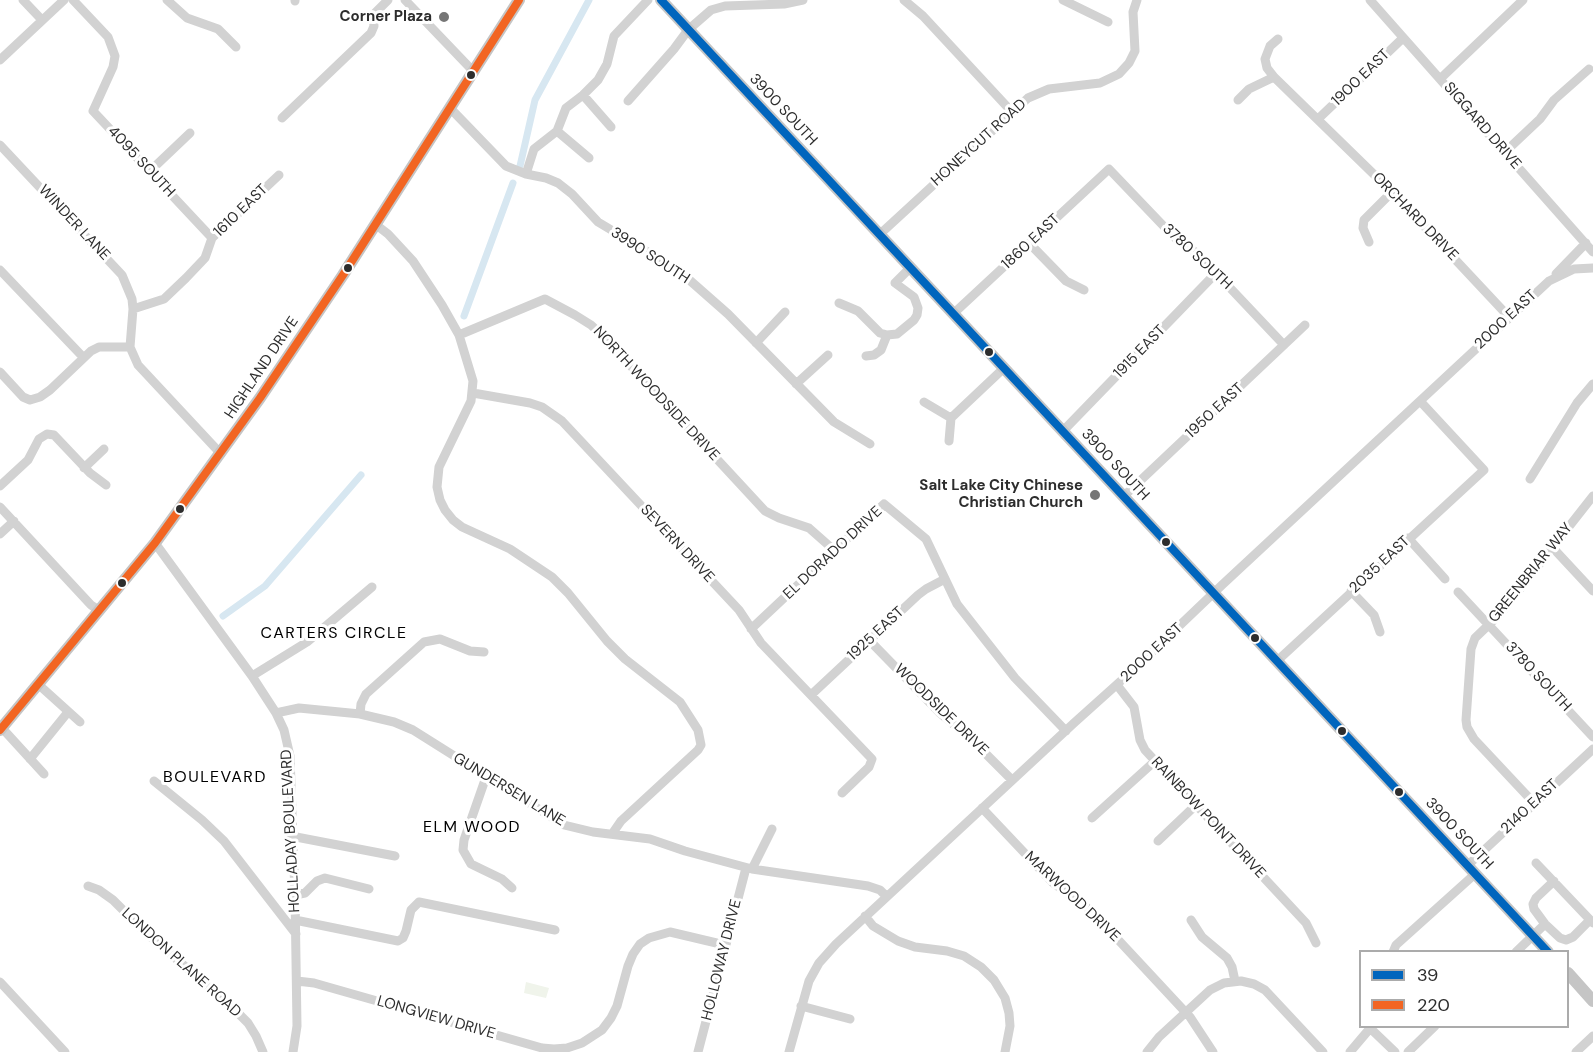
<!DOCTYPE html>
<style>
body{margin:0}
#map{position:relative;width:1593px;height:1052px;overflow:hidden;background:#fff;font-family:"DM Sans",sans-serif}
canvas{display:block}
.legend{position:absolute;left:1359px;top:950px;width:210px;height:78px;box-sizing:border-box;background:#fff;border:2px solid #ababab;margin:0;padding:8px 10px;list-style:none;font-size:18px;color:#2d2d2d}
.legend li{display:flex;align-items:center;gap:12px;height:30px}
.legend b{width:30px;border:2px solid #ababab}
</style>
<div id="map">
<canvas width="1593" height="1052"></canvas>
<ul class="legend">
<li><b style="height:8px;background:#0065bd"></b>39</li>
<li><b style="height:8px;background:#f26522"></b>220</li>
</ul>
</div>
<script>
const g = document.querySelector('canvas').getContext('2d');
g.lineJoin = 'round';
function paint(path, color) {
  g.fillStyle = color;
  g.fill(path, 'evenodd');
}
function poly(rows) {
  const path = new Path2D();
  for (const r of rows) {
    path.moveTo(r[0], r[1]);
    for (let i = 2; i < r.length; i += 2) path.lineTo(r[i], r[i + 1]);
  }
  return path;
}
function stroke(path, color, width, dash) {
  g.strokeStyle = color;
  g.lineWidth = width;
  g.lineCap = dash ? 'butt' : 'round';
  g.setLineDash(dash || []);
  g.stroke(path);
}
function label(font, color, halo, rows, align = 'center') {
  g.font = font + ' "DM Sans",sans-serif';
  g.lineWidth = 6;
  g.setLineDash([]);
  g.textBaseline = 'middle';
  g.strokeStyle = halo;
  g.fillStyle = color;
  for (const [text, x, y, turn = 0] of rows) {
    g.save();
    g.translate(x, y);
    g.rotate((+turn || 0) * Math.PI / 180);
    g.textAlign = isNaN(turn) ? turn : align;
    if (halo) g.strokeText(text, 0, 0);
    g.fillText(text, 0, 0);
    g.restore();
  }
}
paint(poly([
 [526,982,549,988,546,998,524,993]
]), '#f0f4eb');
stroke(poly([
 [520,166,535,100,589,0],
 [464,316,513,183],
 [223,616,265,586,361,475]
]), '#d7e7f1', 7);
stroke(poly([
 [23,0,42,20],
 [73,0,108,37,115,56,113,67,93,111,212,238],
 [167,0,187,18,218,29,236,47],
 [405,0,473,71],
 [904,0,923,16,1012,112],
 [1063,0,1108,22],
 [1370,0,1593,252],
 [295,1,295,0],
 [1278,39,1270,46,1265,59,1267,68,1274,77,1392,192,1509,317],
 [0,60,64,0],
 [1440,79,1523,0],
 [583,95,611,127],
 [1238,100,1249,89,1274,77],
 [628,101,674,49,688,30,711,10,725,6,784,4,803,0],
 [450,108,506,166,526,174,546,178,558,183,572,194,598,222,673,267,686,277,728,314,834,422,870,444],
 [282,118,371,33,374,26,373,15,388,0],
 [1318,119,1403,38],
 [557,131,589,158],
 [0,145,122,275,132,299,133,309,130,347,138,365,221,454],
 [1505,152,1540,119,1554,100,1589,69],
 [149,172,190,133],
 [526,174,534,149,557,131,566,108,583,95,598,80,607,64,614,36,648,0],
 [375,224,388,234,413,261,442,305,459,335,473,381,471,401,439,467,437,487,440,500,445,510,453,520,462,527,510,549,552,577,568,593,607,641,625,659,680,702,698,730,701,745,698,750,621,821,612,834],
 [879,235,1028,98,1049,89,1100,83,1119,74,1129,63,1135,51,1133,12,1137,0],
 [1369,242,1363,228,1364,220,1392,192],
 [1029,243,1066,281,1084,290],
 [0,270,83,357],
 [1556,274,1586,243],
 [839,303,858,311,880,333,887,335,897,334,914,320,917,315,918,308,914,297,895,283,910,268],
 [133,309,164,299,186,278,205,258,212,238,279,175],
 [953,314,1109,169,1174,237,1198,254,1284,345],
 [459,335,545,299,575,315,591,325,603,336,765,511,779,518,809,528,835,551],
 [756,343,785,312],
 [866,356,874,355,881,350,887,335],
 [0,372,23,397,30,400,40,397,50,390,91,351,99,347,130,347],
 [796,384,828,355],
 [473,393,530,403,542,407,562,421,739,610,761,643,872,759,869,767,842,793],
 [924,402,951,418],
 [1063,431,1216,273],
 [949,441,951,418,1004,368],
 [84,468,104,449],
 [1530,479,1577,403,1593,384],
 [0,486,28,460,39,439,47,434,54,435,90,473,106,485],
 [1124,496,1305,325],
 [0,507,91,605,100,611],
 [0,534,14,521],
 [1408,538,1445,579],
 [155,543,252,676,276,713,284,730,290,756,295,895,297,1026,293,1052],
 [1553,548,1593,591],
 [1351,591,1374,615,1380,632],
 [1458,592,1593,737],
 [751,629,884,504,926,539,957,604,1015,678,1066,731],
 [869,640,940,713,972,740,1012,780],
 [1277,661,1484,470,1420,401],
 [252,676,307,642,372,587],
 [39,685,80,722],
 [1117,685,1134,707,1140,740,1145,750,1306,923,1316,943],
 [811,695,918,595,926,589,945,579],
 [276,713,299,708,360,714,394,722,413,730,564,825,593,832,650,839,685,851,752,869,868,886,880,890,886,896],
 [360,714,361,704,366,694,424,642,440,639,470,651,484,652],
 [2,728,44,774],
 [30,759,68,712],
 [486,777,464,840,463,850,471,864,502,879,512,888],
 [154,781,202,820,224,841,296,934],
 [1534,803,1474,739,1467,727,1466,720,1471,649,1475,638,1501,613,1593,496],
 [982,808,1052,882,1084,905,1096,916,1190,1017,1213,1052],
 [1092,818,1155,761],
 [291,836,395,856],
 [1158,841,1196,805],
 [1536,863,1593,923],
 [1467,866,1593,749],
 [752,869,772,829],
 [1554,881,1536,898,1533,904,1534,909,1545,924,1560,938,1566,940,1573,937,1590,920],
 [88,886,99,890,113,900,144,931,233,1008,248,1023,256,1036,263,1052],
 [295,895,305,893,317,881,325,878,369,889],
 [865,916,873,926,898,941,915,947,947,951,964,956,981,967,994,980,1005,998,1009,1013,1010,1026,1005,1052],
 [295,920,398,941,403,938,406,931,411,910,419,902,555,930],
 [1191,920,1202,937,1227,958,1232,967,1235,981],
 [1393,952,1396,945,1475,874],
 [1516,952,1545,924],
 [297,981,314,983,542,1048,554,1049,567,1048,582,1043,602,1030,611,1018,617,1006,628,966,633,954,640,944,649,938,670,932,725,945],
 [0,982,65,1052],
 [801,1006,850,1019],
 [1371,1029,1395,1052],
 [698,1052,746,868],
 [789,1052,809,981,819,963,836,944,1074,723,1133,670,1222,585,1549,281,1574,269,1593,268],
 [1147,1052,1159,1037,1210,990,1224,983,1241,981,1254,984,1265,990,1323,1052],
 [1350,1052,1372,1026],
 [1408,1052,1435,1026],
 [1576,1052,1593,1036]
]), '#d2d2d2', 9);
stroke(poly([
 [661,0,1548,952],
 [0,730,155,543,260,398,343,275,519,0],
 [1568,973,1593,1001]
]), '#c5c5c5', 12);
stroke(poly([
 [661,0,1548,952]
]), '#0065bd', 8);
stroke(poly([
 [0,730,155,543,260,398,343,275,519,0]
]), '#f26522', 8);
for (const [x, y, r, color] of [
 [444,17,6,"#767676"],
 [471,75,5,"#2d2d2d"],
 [348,268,5,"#2d2d2d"],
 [989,352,5,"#2d2d2d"],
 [1095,495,6,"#767676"],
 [180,509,5,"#2d2d2d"],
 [1166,542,5,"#2d2d2d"],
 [122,583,5,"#2d2d2d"],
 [1255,638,5,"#2d2d2d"],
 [1342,731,5,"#2d2d2d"],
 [1399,792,5,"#2d2d2d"]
]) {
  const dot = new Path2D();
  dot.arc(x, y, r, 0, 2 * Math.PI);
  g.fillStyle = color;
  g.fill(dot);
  stroke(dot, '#fff', 2);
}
label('bold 15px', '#2d2d2d', '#fff', [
 ["Corner Plaza",432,17],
 ["Salt Lake City Chinese",1083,486],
 ["Christian Church",1083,503]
], 'right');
label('15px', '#2d2d2d', '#fff', [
 ["1900 EAST",1361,78,-44],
 ["3900 SOUTH",783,110,47],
 ["SIGGARD DRIVE",1482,126,49],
 ["HONEYCUT ROAD",979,143,-42],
 ["4095 SOUTH",141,162,47],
 ["1610 EAST",241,211,-44],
 ["ORCHARD DRIVE",1415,217,46],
 ["WINDER LANE",74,223,47],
 ["1860 EAST",1031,242,-43],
 ["3990 SOUTH",650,256,33],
 ["3780 SOUTH",1197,257,43],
 ["2000 EAST",1506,320,-43],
 ["1915 EAST",1140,352,-46],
 ["HIGHLAND DRIVE",262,368,-56],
 ["NORTH WOODSIDE DRIVE",656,394,47],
 ["1950 EAST",1215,411,-43],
 ["3900 SOUTH",1115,465,47],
 ["SEVERN DRIVE",677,544,47],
 ["EL DORADO DRIVE",833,553,-43],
 ["2035 EAST",1380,565,-43],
 ["GREENBRIAR WAY",1531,573,-51],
 ["1925 EAST",876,634,-43],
 ["2000 EAST",1152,653,-43],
 ["3780 SOUTH",1538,677,47],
 ["WOODSIDE DRIVE",941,710,44],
 ["GUNDERSEN LANE",509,790,31],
 ["2140 EAST",1530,807,-43],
 ["RAINBOW POINT DRIVE",1208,818,47],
 ["HOLLADAY BOULEVARD",291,831,-93],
 ["3900 SOUTH",1459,834,47],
 ["MARWOOD DRIVE",1072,897,43],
 ["HOLLOWAY DRIVE",722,960,-76],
 ["LONDON PLANE ROAD",181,963,42],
 ["LONGVIEW DRIVE",436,1018,16]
]);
g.letterSpacing = '1.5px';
label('16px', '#000', '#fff', [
 ["CARTERS CIRCLE",334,634],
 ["BOULEVARD",215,778],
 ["ELM WOOD",472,828]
]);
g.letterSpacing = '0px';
</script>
